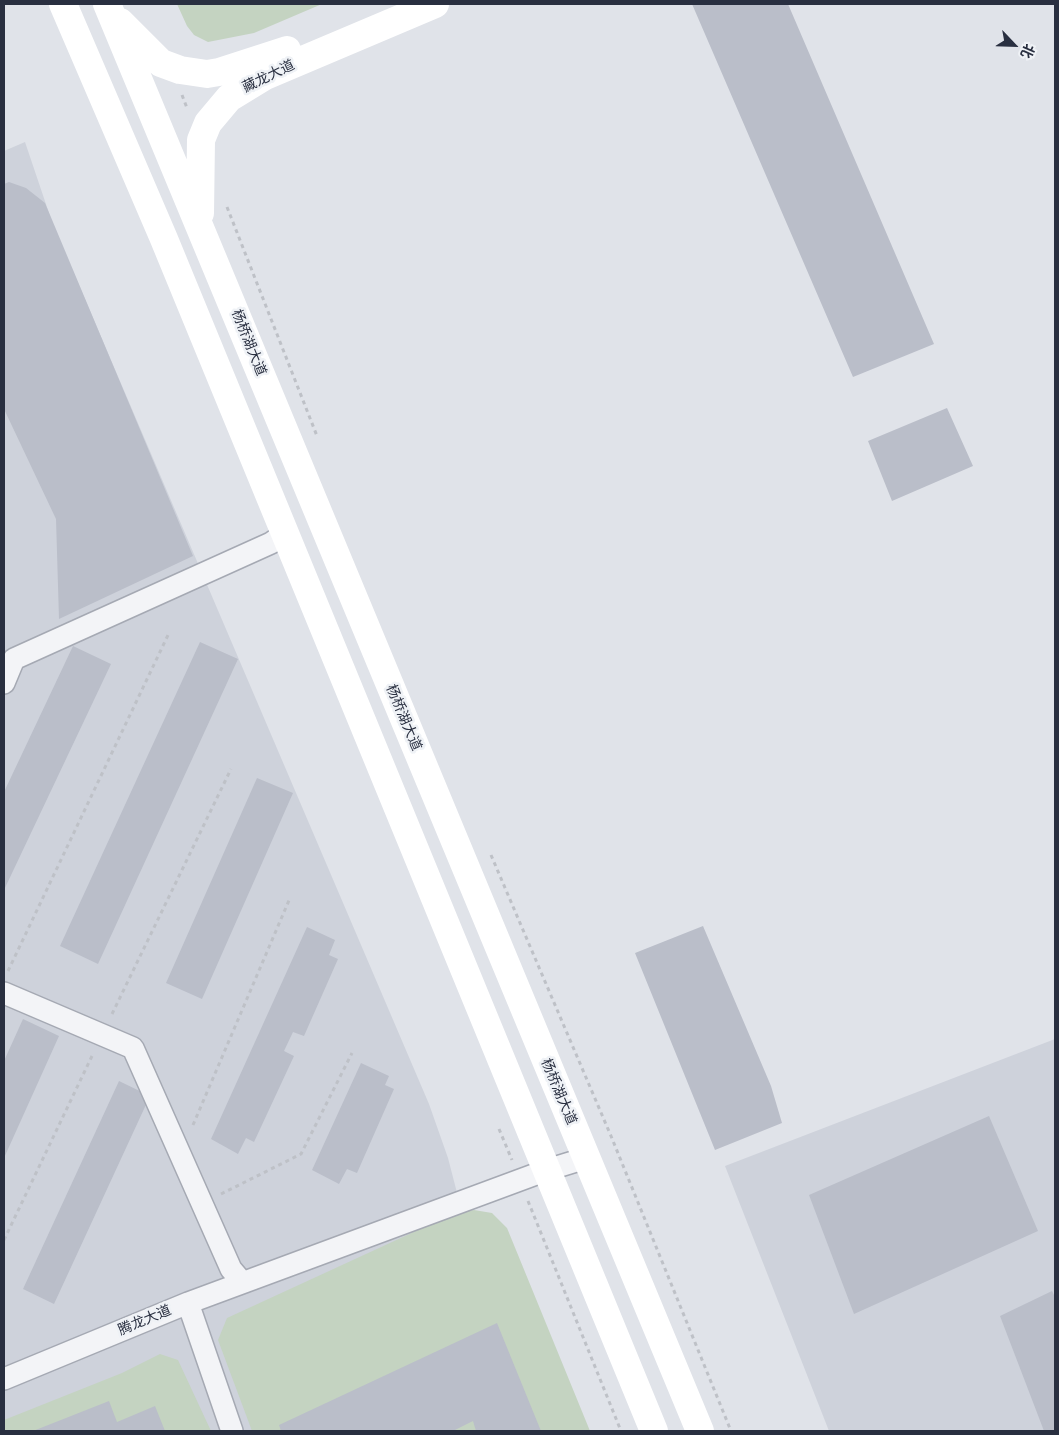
<!DOCTYPE html>
<meta charset="utf-8">
<style>
body{margin:0}
#map{position:relative;width:1059px;height:1435px;overflow:hidden;background:#e0e3e9;font-family:"Titillium Web","Noto Sans SC",sans-serif}
canvas{display:block}
.frame{position:absolute;inset:0;border:5px solid #292f40;pointer-events:none}
.north{position:absolute;left:989px;top:20px;width:50px;height:50px;-webkit-text-stroke:4px #eff2f6;paint-order:stroke;rotate:114deg;font-size:14px;font-weight:700;line-height:20px;text-align:center;color:#292f40}
.north::after{content:'';display:block;margin:auto;width:18px;height:22px;background:#292f40;clip-path:polygon(50% 0,100% 100%,50% 72%,0 100%)}
</style>
<div id="map">
<canvas width="1059" height="1435"></canvas>
<div class="frame"></div>
<div class="north">北</div>
</div>
<script>
const g = document.querySelector('canvas').getContext('2d');
g.lineJoin = 'round';
function paint(path, color) {
  g.fillStyle = color;
  g.fill(path, 'evenodd');
}
function poly(rows) {
  const path = new Path2D();
  for (const r of rows) {
    path.moveTo(r[0], r[1]);
    for (let i = 2; i < r.length; i += 2) path.lineTo(r[i], r[i + 1]);
  }
  return path;
}
function stroke(path, color, width, dash) {
  g.strokeStyle = color;
  g.lineWidth = width;
  g.lineCap = dash ? 'butt' : 'round';
  g.setLineDash(dash || []);
  g.stroke(path);
}
function label(font, color, halo, rows, align = 'center') {
  g.font = font + ' "Titillium Web","Noto Sans SC",sans-serif';
  g.lineWidth = 5;
  g.setLineDash([]);
  g.textBaseline = 'middle';
  g.strokeStyle = halo;
  g.fillStyle = color;
  for (const [text, x, y, turn = 0] of rows) {
    g.save();
    g.translate(x, y);
    g.rotate((+turn || 0) * Math.PI / 180);
    g.textAlign = isNaN(turn) ? turn : align;
    if (halo) g.strokeText(text, 0, 0);
    g.fillText(text, 0, 0);
    g.restore();
  }
}
paint(poly([
 [25,142,52,222,429,1104,448,1158,471,1247,555,1431,4,1431,4,151],
 [1055,1039,1055,1431,829,1431,725,1166]
]), '#ced2db');
paint(poly([
 [177,4,322,4,254,33,208,42,194,35,187,26],
 [474,1210,492,1213,507,1228,590,1431,252,1431,218,1340,227,1318,455,1213],
 [160,1354,178,1360,211,1431,4,1431,4,1420,122,1373]
]), '#c4d3c1');
paint(poly([
 [692,4,788,4,934,344,853,377],
 [9,182,26,188,45,203,193,556,59,619,56,519,4,409,4,184],
 [947,408,973,466,892,501,868,441],
 [200,642,238,659,98,964,60,946],
 [73,646,111,664,4,890,4,792],
 [257,778,293,793,202,999,166,983],
 [703,926,771,1086,782,1123,715,1150,635,953],
 [307,927,335,940,329,955,338,959,304,1036,293,1032,284,1051,294,1056,254,1142,246,1138,238,1154,211,1139],
 [23,1019,59,1036,4,1158,4,1061],
 [361,1063,389,1076,385,1085,394,1089,357,1173,347,1169,339,1184,312,1170],
 [119,1081,150,1096,54,1304,23,1289],
 [989,1116,1038,1231,854,1314,809,1195],
 [1052,1291,1055,1297,1055,1431,1044,1431,1000,1316],
 [497,1323,541,1431,476,1431,473,1421,453,1431,281,1431,279,1425],
 [109,1401,117,1422,155,1406,165,1431,33,1431]
]), '#babec9');
const street = poly([
 [4,683,14,659,271,543,285,533],
 [4,993,133,1048,231,1269,242,1282],
 [188,1303,232,1431],
 [4,1379,188,1303,547,1170,586,1158]
]);
stroke(street, '#a5a9b3', 24);
stroke(poly([
 [182,95,187,108],
 [227,207,317,436],
 [491,855,611,1136,731,1431],
 [8,971,169,633],
 [112,1014,231,769],
 [193,1125,290,898],
 [499,1129,512,1160],
 [221,1194,301,1154,352,1053],
 [528,1201,621,1431],
 [4,1240,92,1056]
]), '#bec1c7', 3, [4, 4]);
stroke(street, '#f3f4f7', 21);
stroke(poly([
 [63,4,164,239,654,1431],
 [107,4,700,1431],
 [120,22,161,63,180,70,207,74,219,72,287,50],
 [200,213,201,140,208,123,229,98,265,76,435,4]
]), '#fff', 28);
label('14px', '#292f40', '#eff2f6', [
 ["藏龙大道",269,77,-26],
 ["杨桥湖大道",248,343,68],
 ["杨桥湖大道",403,718,67],
 ["杨桥湖大道",558,1092,67],
 ["腾龙大道",145,1321,-23]
]);
</script>
